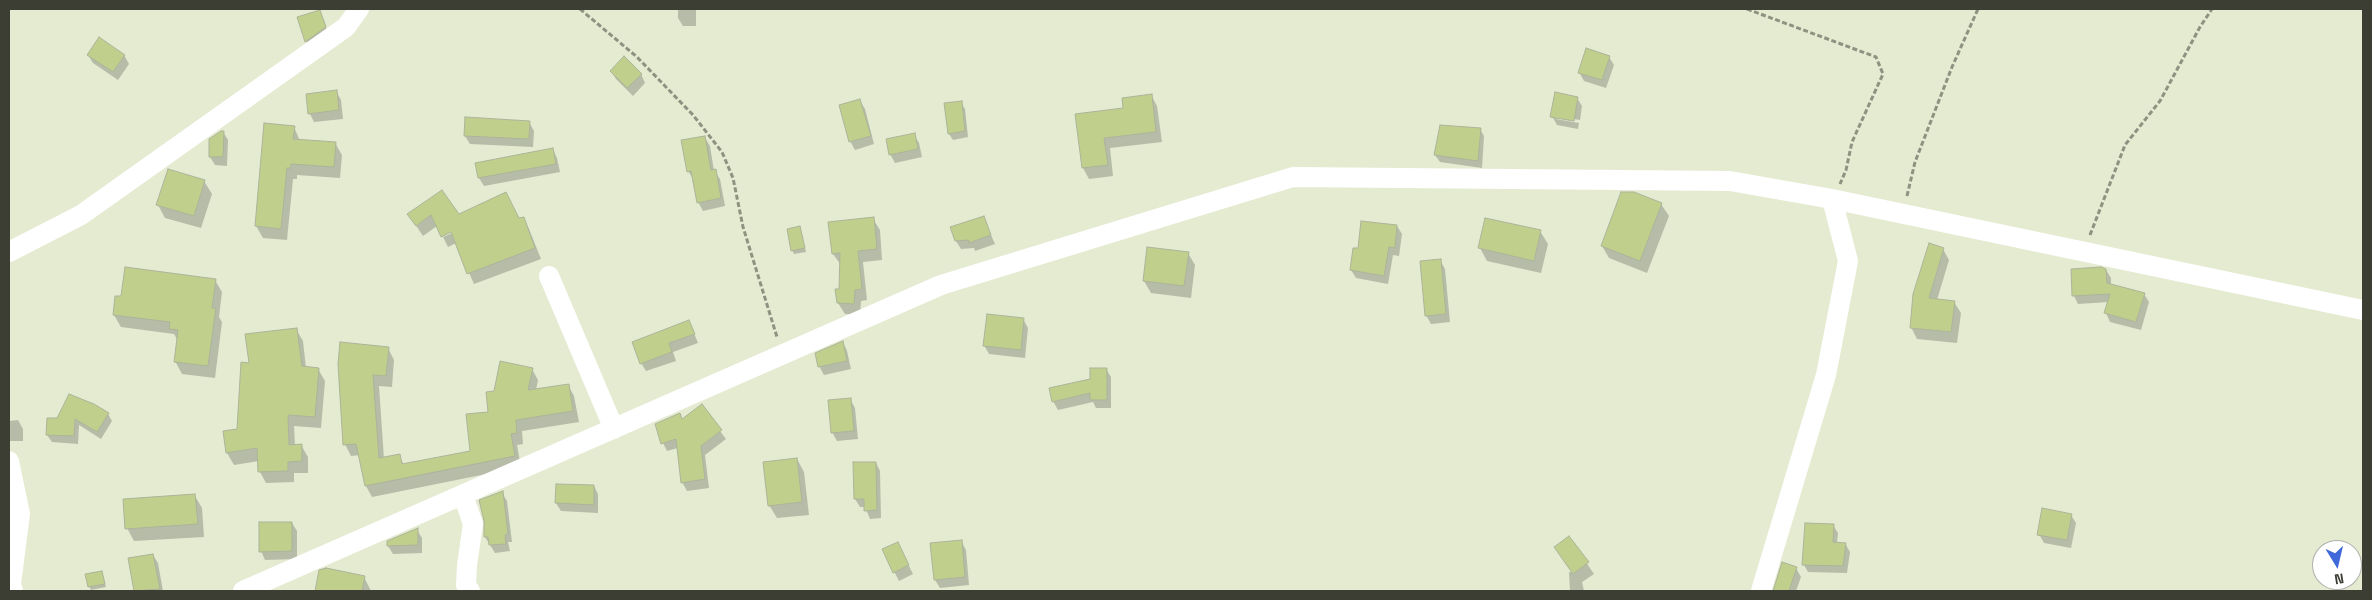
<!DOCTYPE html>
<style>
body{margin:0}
#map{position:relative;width:2372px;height:600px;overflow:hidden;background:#e4ebd1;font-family:"Space Grotesk",sans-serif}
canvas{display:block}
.frame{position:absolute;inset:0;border:10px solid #3c3e34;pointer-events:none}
.north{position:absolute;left:2312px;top:540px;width:50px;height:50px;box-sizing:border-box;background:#fff;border:1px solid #b1b2ae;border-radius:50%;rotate:171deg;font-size:14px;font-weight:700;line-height:20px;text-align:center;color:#3c3e34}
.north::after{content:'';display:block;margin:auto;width:18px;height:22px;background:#3f68d9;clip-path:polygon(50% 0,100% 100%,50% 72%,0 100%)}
</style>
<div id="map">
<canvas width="2372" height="600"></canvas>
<div class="frame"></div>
<div class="north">N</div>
</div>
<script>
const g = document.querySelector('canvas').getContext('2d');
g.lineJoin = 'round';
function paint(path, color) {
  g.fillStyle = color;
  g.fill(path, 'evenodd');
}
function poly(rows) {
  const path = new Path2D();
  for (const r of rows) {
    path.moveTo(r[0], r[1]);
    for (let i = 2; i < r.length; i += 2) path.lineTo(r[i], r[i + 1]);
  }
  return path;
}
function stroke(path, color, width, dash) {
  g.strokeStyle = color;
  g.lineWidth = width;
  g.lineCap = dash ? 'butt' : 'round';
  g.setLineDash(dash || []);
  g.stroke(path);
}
paint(poly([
 [678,9,696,9,696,26,683,26,678,18],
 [320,11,329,36,311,49,306,41],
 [88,55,124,55,129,64,118,80,93,63],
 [1609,57,1614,65,1606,88,1584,81,1579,72],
 [611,71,641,74,645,83,633,96,616,79],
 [336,91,341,100,343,119,314,122,310,114],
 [1151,95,1157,106,1162,142,1110,148,1113,176,1089,179,1083,168,1077,115,1124,109],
 [1577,98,1582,106,1580,120,1556,116,1556,119,1579,123,1578,129,1557,125,1552,116],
 [860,101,865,109,874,144,855,150,850,141],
 [961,103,965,109,968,137,953,140,949,134,946,104],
 [529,122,534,131,533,147,470,144,465,136],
 [266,124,294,127,300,141,335,143,342,155,340,178,297,175,297,179,293,179,287,240,263,238,256,226],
 [1441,126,1480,129,1484,136,1482,168,1440,162,1435,155],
 [223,132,228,140,227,166,215,165,210,157,210,139],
 [914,135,919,143,922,157,895,163,890,154],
 [705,138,710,146,714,171,720,179,725,206,703,211,698,202,694,180,688,171],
 [553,150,557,158,560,172,484,186,479,178,477,164],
 [204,181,212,194,201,228,165,218,158,205],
 [506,193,519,220,523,218,529,229,541,259,474,284,456,243,448,247,443,237,457,231,437,226,423,236,409,215,459,215],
 [1661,204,1669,216,1647,273,1609,258,1602,246],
 [983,217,995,244,975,251,974,248,961,249,956,241],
 [873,219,880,230,882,260,863,262,867,300,861,301,860,315,845,314,838,303,841,265,833,254],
 [1397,226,1402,234,1399,256,1393,255,1388,284,1356,278,1351,270,1359,250],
 [800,227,806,252,794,254,792,250],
 [1540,231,1548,244,1541,273,1487,261,1480,248],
 [1943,249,1949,260,1937,300,1954,302,1961,313,1957,343,1917,339,1911,327],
 [1188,253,1195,265,1191,298,1151,293,1144,281],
 [1440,260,1445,269,1450,322,1431,324,1426,315],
 [2106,270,2111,278,2111,285,2144,294,2149,302,2141,330,2110,322,2106,313,2109,302,2078,304,2074,296],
 [215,280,222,292,219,317,222,322,215,378,182,374,175,361,178,341,174,334,121,327,114,315],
 [1023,319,1028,328,1025,358,989,354,984,345],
 [689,321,698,343,673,352,676,361,646,371,641,363],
 [296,329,303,341,306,368,318,369,325,381,321,428,294,426,295,446,301,445,308,457,308,473,294,473,294,482,266,483,260,472,259,461,234,465,227,453,224,432,238,430,250,364],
 [843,342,847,351,851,369,824,375,819,366],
 [388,348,394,360,392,387,379,386,384,459,399,456,404,465,471,452,490,413,495,392,532,369,538,380,536,390,568,385,574,396,579,422,522,431,523,444,517,445,521,467,372,497,366,486,360,455,351,456,345,444,339,364],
 [1106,369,1111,377,1111,408,1096,408,1093,402,1058,410,1053,401,1091,380],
 [850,399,855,408,858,439,837,441,832,432],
 [701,406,726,439,705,455,709,488,687,491,682,482,678,448,667,451,663,443,679,415,683,420],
 [108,414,112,421,101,439,79,425,78,444,52,442,47,435,48,419],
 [18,420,23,429,23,441,9,441,9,421],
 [797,459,804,472,809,515,777,518,769,505],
 [876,463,880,471,881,518,870,519,865,507,860,507,855,499],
 [594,486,598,494,598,513,561,511,556,503],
 [502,493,507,501,512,542,508,542,510,551,495,553,485,537,486,520],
 [195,496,202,508,204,537,134,541,127,528],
 [2071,515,2076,523,2071,548,2044,543,2039,534],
 [292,523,297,531,297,559,265,560,261,551],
 [1833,525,1838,533,1837,543,1846,545,1850,552,1847,573,1808,572,1804,565],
 [417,530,422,538,422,553,393,554,388,546],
 [1569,537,1594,574,1582,582,1584,591,1570,591,1569,572,1572,572,1555,547],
 [961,541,966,550,969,585,940,588,935,580],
 [883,550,902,552,913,574,899,581],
 [153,555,158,563,163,591,136,591,130,559],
 [1783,564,1796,568,1801,577,1796,591,1774,591],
 [321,571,364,577,371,591,316,591],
 [102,572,106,587,91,590,89,586]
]), '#0003');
const building = poly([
 [320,10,326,27,305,42,297,17,320,10],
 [99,37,125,55,113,72,87,55,99,37],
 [1586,48,1610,56,1602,80,1578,73,1586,48],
 [624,56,642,74,627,88,610,71,624,56],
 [337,90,339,110,308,114,306,94,337,90],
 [1555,92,1578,97,1574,121,1550,117,1555,92],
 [1152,94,1156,132,1104,138,1108,165,1082,168,1075,114,1123,108,1122,98,1152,94],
 [860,99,871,136,849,142,839,105,860,99],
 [962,101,965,131,948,134,944,103,962,101],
 [465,117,530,121,529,139,464,136,465,117],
 [264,123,295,126,293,139,336,142,334,167,291,164,291,168,287,168,281,229,255,226,264,123],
 [1440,125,1481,128,1478,161,1434,155,1440,125],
 [221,131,224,131,223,157,209,157,209,139,221,131],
 [915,133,918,149,889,155,886,139,915,133],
 [705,136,711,170,716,169,721,198,697,203,691,171,687,172,681,140,705,136],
 [553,148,556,164,478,178,475,163,553,148],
 [168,169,205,180,194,216,156,205,168,169],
 [442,190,459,214,506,192,519,218,524,217,535,248,467,274,451,232,441,237,431,215,416,226,407,214,442,190],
 [1621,192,1634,192,1662,203,1640,261,1601,246,1621,192],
 [984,216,991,235,969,243,969,240,955,241,950,227,984,216],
 [874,217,877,249,858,251,862,289,855,290,854,304,837,303,835,289,839,289,840,253,832,254,828,222,874,217],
 [1485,218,1541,230,1534,261,1478,248,1485,218],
 [1361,221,1397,225,1395,248,1389,247,1384,276,1350,270,1353,248,1358,248,1361,221],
 [800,226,805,248,791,251,787,229,800,226],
 [1929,243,1944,248,1929,298,1955,301,1951,332,1910,328,1913,294,1929,243],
 [1147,247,1189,252,1184,286,1143,281,1147,247],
 [1441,259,1446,314,1425,316,1420,261,1441,259],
 [125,267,216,279,212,308,216,308,208,366,174,362,178,330,169,329,170,322,113,315,115,296,121,296,125,267],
 [2101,267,2106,269,2107,283,2145,293,2136,322,2104,313,2110,294,2072,296,2071,269,2101,267],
 [987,314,1024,318,1021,350,983,346,987,314],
 [689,320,695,334,669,343,672,352,640,364,632,342,689,320],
 [297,328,302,366,319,368,315,417,288,415,289,445,302,444,302,461,288,462,288,471,258,472,257,448,226,453,223,431,237,429,241,362,249,363,245,334,297,328],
 [843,341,847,361,818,367,815,353,843,341],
 [340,342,389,347,386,376,373,375,379,458,400,454,402,464,470,451,466,414,488,412,486,392,494,391,500,361,533,368,528,390,569,384,573,411,516,420,517,433,511,434,515,456,365,486,356,444,343,445,338,364,340,342],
 [1090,368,1107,368,1107,400,1090,400,1090,393,1052,402,1049,388,1090,379,1090,368],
 [69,394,94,404,109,413,97,432,75,419,74,436,46,435,47,418,57,418,69,394],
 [851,398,854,431,831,433,828,400,851,398],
 [702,404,722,430,701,446,705,479,681,483,676,439,661,444,655,424,680,413,682,419,702,404],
 [797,458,802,502,768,506,763,462,797,458],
 [853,462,876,462,877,510,864,511,864,499,854,499,853,462],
 [556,484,594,485,594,505,555,503,556,484],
 [503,491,508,534,505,535,506,544,489,545,488,537,484,537,484,521,479,500,503,491],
 [195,494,198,524,125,529,123,499,195,494],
 [2042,508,2072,514,2067,540,2037,535,2042,508],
 [259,522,292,522,292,551,259,552,259,522],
 [1805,523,1834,524,1833,542,1846,543,1843,566,1802,565,1805,523],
 [418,528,418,545,387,546,387,541,418,528],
 [1569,536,1589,562,1573,574,1554,547,1569,536],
 [962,540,965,577,934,580,930,543,962,540],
 [898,542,909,565,893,573,882,549,898,542],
 [153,554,160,589,134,591,128,558,153,554],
 [1782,562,1797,567,1789,591,1773,591,1782,562],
 [326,568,365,576,362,591,315,591,319,570,326,568],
 [102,571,105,584,88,587,85,574,102,571]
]);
paint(building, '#c0d08c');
stroke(building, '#acb39a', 1);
stroke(poly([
 [580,9,637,57,693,115,722,152,733,178,743,227,777,337],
 [1747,9,1876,57,1883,74,1852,142,1846,170,1840,184],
 [1907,196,1915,162,1952,67,1978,9],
 [2090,235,2125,145,2160,101,2200,27,2212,9]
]), '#8e9281', 3, [5, 2.5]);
stroke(poly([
 [9,252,81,215,346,27,359,9],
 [549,276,614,429],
 [9,461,20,514,11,584,13,591],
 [463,495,473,524,467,565,466,585,470,591],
 [243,591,941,285,1293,177,1730,181,1832,199,2363,310],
 [1761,591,1826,375,1848,261,1832,199]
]), '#fff', 20);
</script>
